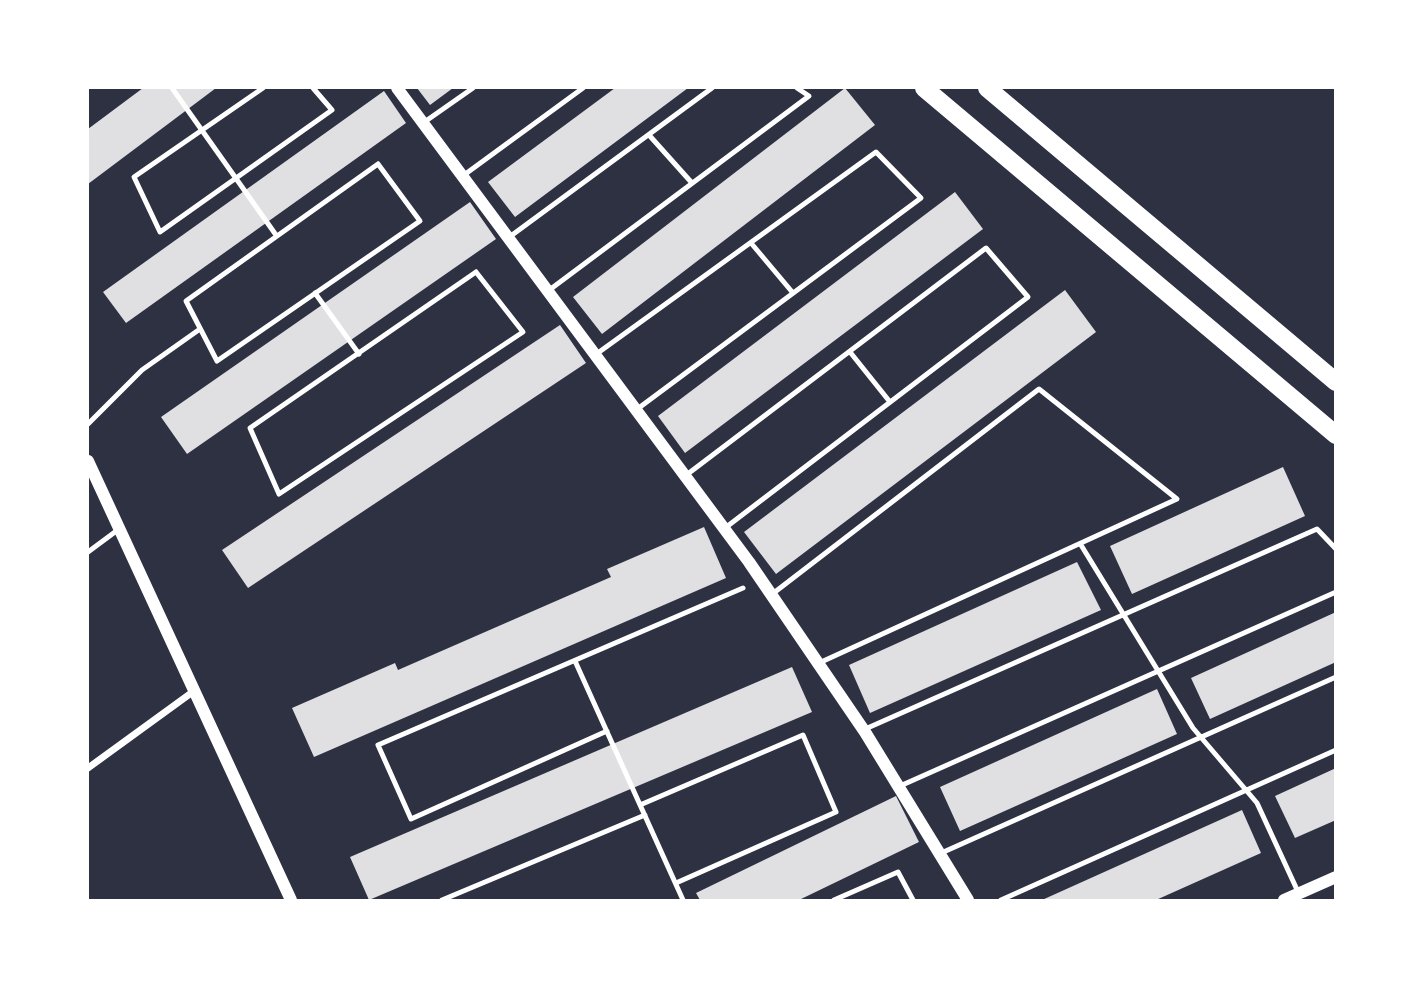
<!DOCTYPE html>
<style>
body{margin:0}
#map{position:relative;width:1423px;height:988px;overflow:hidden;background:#2d3142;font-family:"Titillium Web",sans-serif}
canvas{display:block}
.frame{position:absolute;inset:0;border:89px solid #fff;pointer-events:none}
</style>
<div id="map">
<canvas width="1423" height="988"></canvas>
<div class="frame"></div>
</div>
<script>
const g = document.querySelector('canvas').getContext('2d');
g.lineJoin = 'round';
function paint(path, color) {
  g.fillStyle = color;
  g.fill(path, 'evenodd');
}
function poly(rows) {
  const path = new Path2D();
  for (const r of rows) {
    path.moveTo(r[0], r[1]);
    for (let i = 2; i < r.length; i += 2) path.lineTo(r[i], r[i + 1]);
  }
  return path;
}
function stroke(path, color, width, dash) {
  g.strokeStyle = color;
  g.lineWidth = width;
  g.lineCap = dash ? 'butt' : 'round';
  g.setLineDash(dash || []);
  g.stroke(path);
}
paint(poly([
 [143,88,216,88,88,184,88,129],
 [417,88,453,88,430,105],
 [615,88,688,88,515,217,488,182],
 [845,88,875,125,602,334,573,297],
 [384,91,406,123,126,323,103,292],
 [955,192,983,229,685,453,658,416],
 [470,202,496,239,187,454,161,417],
 [1065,290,1096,332,776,574,744,532],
 [560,325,586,363,248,588,222,550],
 [1283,467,1305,516,1132,594,1110,546],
 [704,527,726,578,314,757,292,708,395,663,398,670,611,577,607,569],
 [1077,562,1101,610,870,713,849,665],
 [1336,612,1336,662,1210,719,1191,678],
 [792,667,812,712,369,900,350,857],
 [1157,689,1177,734,960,831,940,787],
 [1336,768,1336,820,1295,838,1275,796],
 [896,796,919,842,799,900,700,900,696,893],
 [1242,810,1261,853,1156,900,1042,900]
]), '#e0e0e3');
stroke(poly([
 [172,88,276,235],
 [263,88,134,177,160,232,332,110,313,88],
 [423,123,473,88],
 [649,135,692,183],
 [378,164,420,221,217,361,186,301,378,164],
 [464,175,583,88],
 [508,238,712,88],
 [751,243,793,293],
 [476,272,523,332,279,494,250,428,476,272],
 [548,291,809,96,797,88],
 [315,293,359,354],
 [850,352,890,402],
 [595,355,876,152,921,198,636,410],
 [88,424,142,370,200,329],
 [685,476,986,248,1028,297,725,528],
 [1081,545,1193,728,1257,803,1299,894],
 [88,552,119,529],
 [771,595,1039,389,1177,499,819,663],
 [575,661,683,900],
 [863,730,1317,529,1336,549],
 [607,731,411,819,378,745,743,588],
 [900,786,1336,592],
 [640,805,803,735,836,812,676,883],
 [939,854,1336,677],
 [442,900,645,815],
 [834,900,898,872,913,900],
 [1001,900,1336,750]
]), '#fff', 5);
stroke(poly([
 [88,768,194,691]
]), '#fff', 7);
stroke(poly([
 [397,88,749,562,865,732,968,900],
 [88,461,291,900],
 [1284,900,1336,877]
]), '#fff', 12);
stroke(poly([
 [924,88,1336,435],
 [987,88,1336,382]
]), '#fff', 18);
</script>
